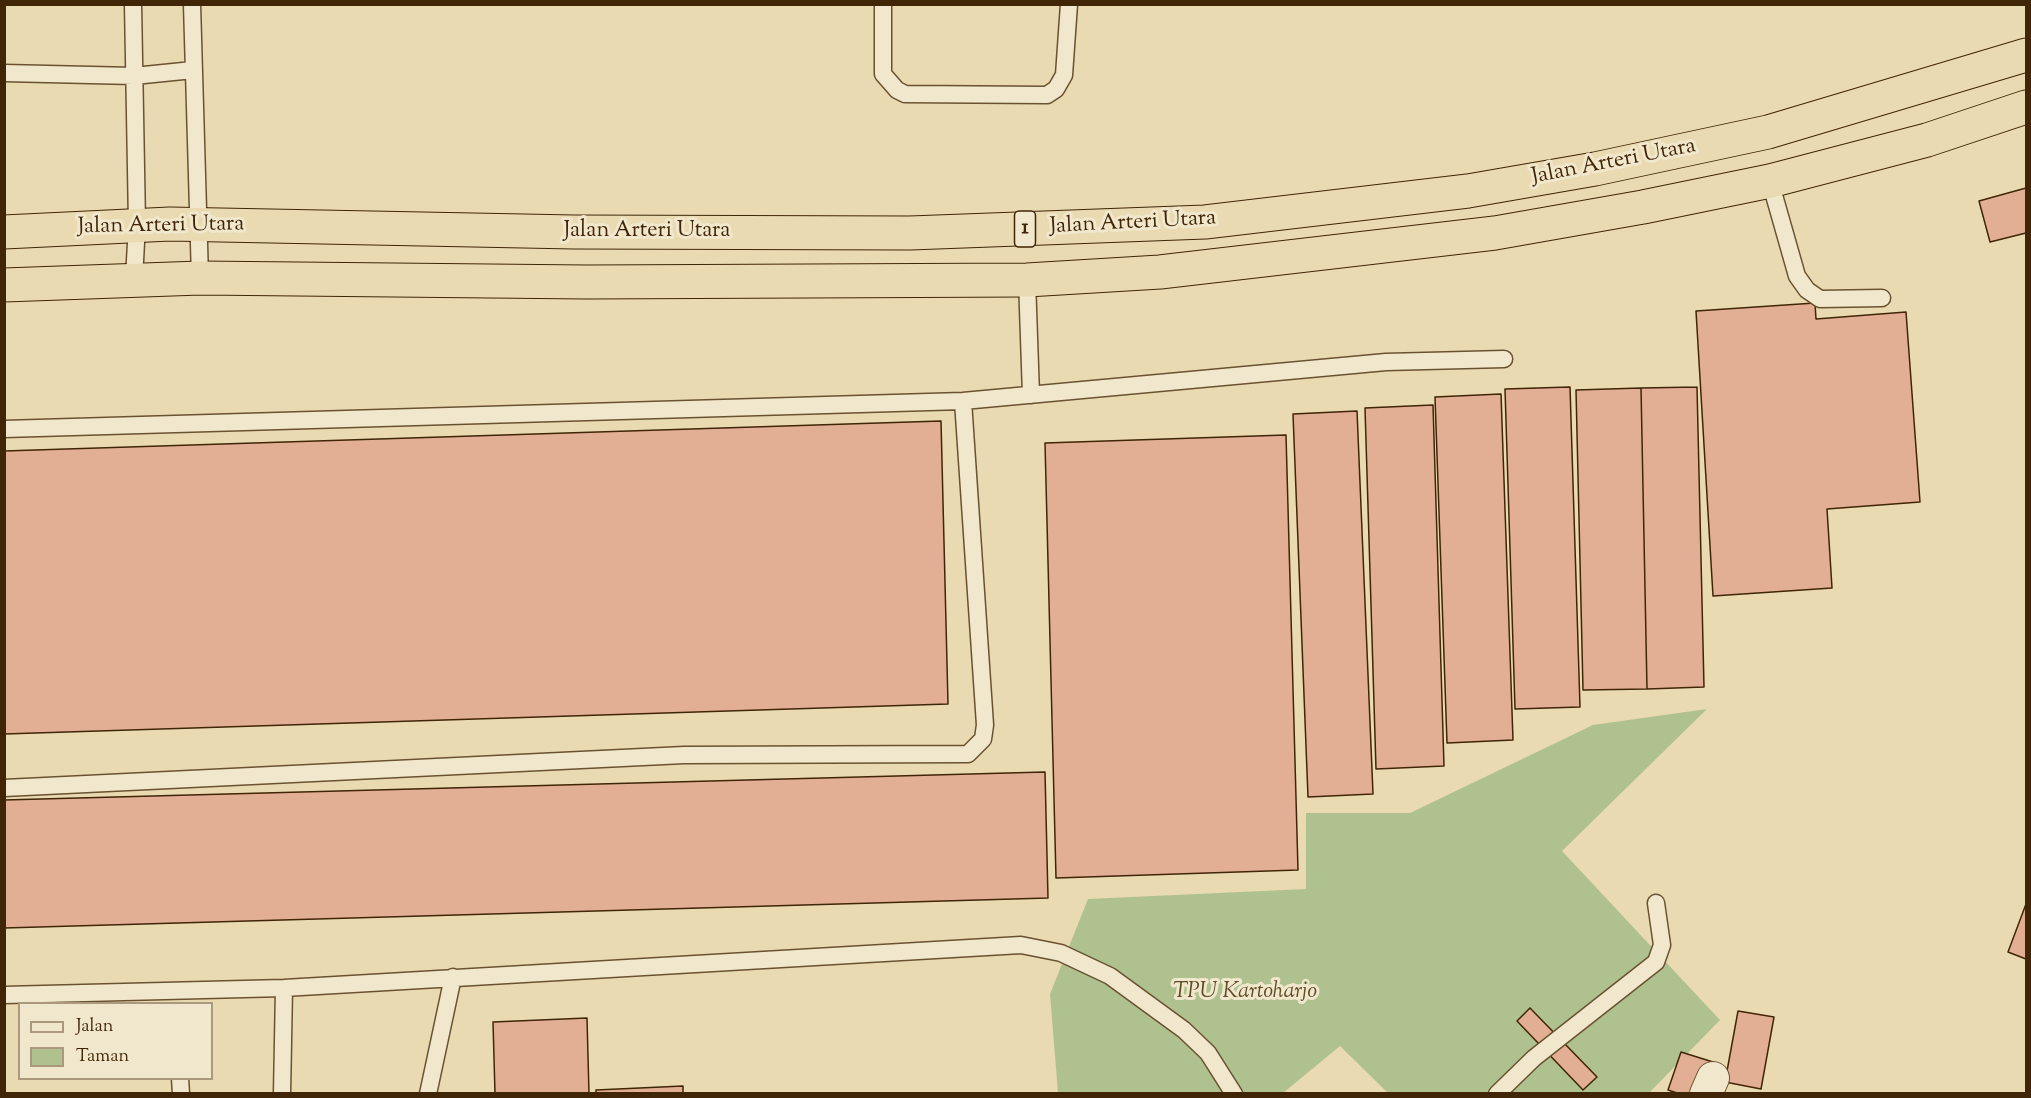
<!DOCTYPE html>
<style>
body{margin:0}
#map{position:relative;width:2031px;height:1098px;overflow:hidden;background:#e9dab1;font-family:"Sorts Mill Goudy",serif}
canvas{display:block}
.frame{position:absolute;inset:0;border:6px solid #402506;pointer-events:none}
.legend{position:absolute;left:18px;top:1002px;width:195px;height:78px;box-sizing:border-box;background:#f1e7cc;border:2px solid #aa997d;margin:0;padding:8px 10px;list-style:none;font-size:18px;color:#402506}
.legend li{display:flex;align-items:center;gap:12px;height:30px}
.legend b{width:30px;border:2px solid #aa997d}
</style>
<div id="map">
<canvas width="2031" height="1098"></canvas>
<div class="frame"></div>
<ul class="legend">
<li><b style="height:8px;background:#f1e7cc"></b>Jalan</li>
<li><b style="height:16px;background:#b0c190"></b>Taman</li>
</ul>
</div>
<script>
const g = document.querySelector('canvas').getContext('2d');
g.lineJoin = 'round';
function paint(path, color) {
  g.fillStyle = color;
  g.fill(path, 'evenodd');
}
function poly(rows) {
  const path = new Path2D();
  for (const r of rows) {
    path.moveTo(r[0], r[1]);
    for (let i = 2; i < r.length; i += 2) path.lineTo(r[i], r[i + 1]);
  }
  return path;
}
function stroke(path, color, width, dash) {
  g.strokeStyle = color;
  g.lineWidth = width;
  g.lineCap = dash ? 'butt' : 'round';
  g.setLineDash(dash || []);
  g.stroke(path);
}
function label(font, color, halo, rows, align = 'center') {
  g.font = font + ' "Sorts Mill Goudy",serif';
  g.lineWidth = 6;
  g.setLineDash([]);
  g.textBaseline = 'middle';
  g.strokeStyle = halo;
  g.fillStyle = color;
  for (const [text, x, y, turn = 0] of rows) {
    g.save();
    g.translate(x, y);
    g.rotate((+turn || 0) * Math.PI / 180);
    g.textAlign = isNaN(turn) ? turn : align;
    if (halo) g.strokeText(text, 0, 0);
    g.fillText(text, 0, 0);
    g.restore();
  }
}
paint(poly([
 [1707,709,1562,851,1720,1020,1649,1093,1388,1093,1340,1046,1283,1093,1058,1093,1050,994,1088,899,1306,889,1306,813,1410,813,1593,725]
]), '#b0c190');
const building = poly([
 [2026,188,2026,233,1990,242,1979,201,2026,188],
 [1815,303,1816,319,1906,312,1920,502,1827,509,1832,588,1713,596,1696,311,1815,303],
 [1570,387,1580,707,1515,709,1505,389,1570,387],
 [1697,387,1704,687,1647,689,1641,388,1697,387],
 [1641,388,1647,689,1583,690,1576,390,1641,388],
 [1501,394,1513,740,1447,743,1435,397,1501,394],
 [1433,405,1444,766,1376,769,1365,408,1433,405],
 [1357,411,1373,794,1308,797,1293,414,1357,411],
 [941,421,948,704,4,734,4,451,941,421],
 [1286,435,1298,870,1056,878,1045,443,1286,435],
 [1045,772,1048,898,4,928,4,800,1045,772],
 [2026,904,2026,959,2008,952,2026,904],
 [1530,1008,1597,1077,1583,1090,1517,1021,1530,1008],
 [1738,1011,1774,1017,1761,1089,1725,1082,1738,1011],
 [587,1018,589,1094,495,1094,493,1022,587,1018],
 [1681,1052,1713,1062,1703,1094,1680,1094,1668,1090,1681,1052],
 [683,1086,683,1094,596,1094,596,1090,683,1086]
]);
paint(building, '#e3af94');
stroke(building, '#402506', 1.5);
const service = poly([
 [133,4,137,224,134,279],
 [192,4,200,278],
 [883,4,883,74,897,90,905,94,1047,95,1056,89,1064,75,1069,4],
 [4,73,134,76,193,70],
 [1770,181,1797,276,1807,290,1820,299,1882,298],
 [1027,280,1031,395],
 [4,429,963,401,1386,362,1504,359],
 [4,788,684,755,968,754,983,739,985,725,963,401],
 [4,995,284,988,1021,945,1061,953,1110,976,1184,1030,1208,1053,1234,1094],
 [180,1078,181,1094],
 [282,1094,284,988],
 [428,1094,453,977],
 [1497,1094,1534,1058,1656,962,1662,945,1656,903]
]);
const minor = poly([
 [1706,1094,1713,1078]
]);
const trunk = poly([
 [4,232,170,224,574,232,910,233,1205,222,1468,191,1595,169,1768,132,2026,55],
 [4,285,200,278,587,282,1027,280,1160,272,1495,233,1643,207,1770,181,1927,140,2026,107]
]);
stroke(service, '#6a5231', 19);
stroke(minor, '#6a5231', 34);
stroke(trunk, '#402506', 35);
stroke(service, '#f1e7cc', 16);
stroke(minor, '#f1e7cc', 32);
stroke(trunk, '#e9dab1', 33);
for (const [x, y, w] of [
 [1025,229,21]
]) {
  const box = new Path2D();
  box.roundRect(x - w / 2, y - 18, w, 36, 4.5);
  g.fillStyle = '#f1e7cc';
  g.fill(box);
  stroke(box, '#402506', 1.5);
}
label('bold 21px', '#402506', null, [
 ["1",1025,229]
]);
label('22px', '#402506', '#f1e7cc', [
 ["Jalan Arteri Utara",1614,163,-11],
 ["Jalan Arteri Utara",1133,224,-3],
 ["Jalan Arteri Utara",161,227,-1],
 ["Jalan Arteri Utara",647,232]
]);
label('italic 22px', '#5c4c28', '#f1e7cc', [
 ["TPU Kartoharjo",1245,993]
]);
</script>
